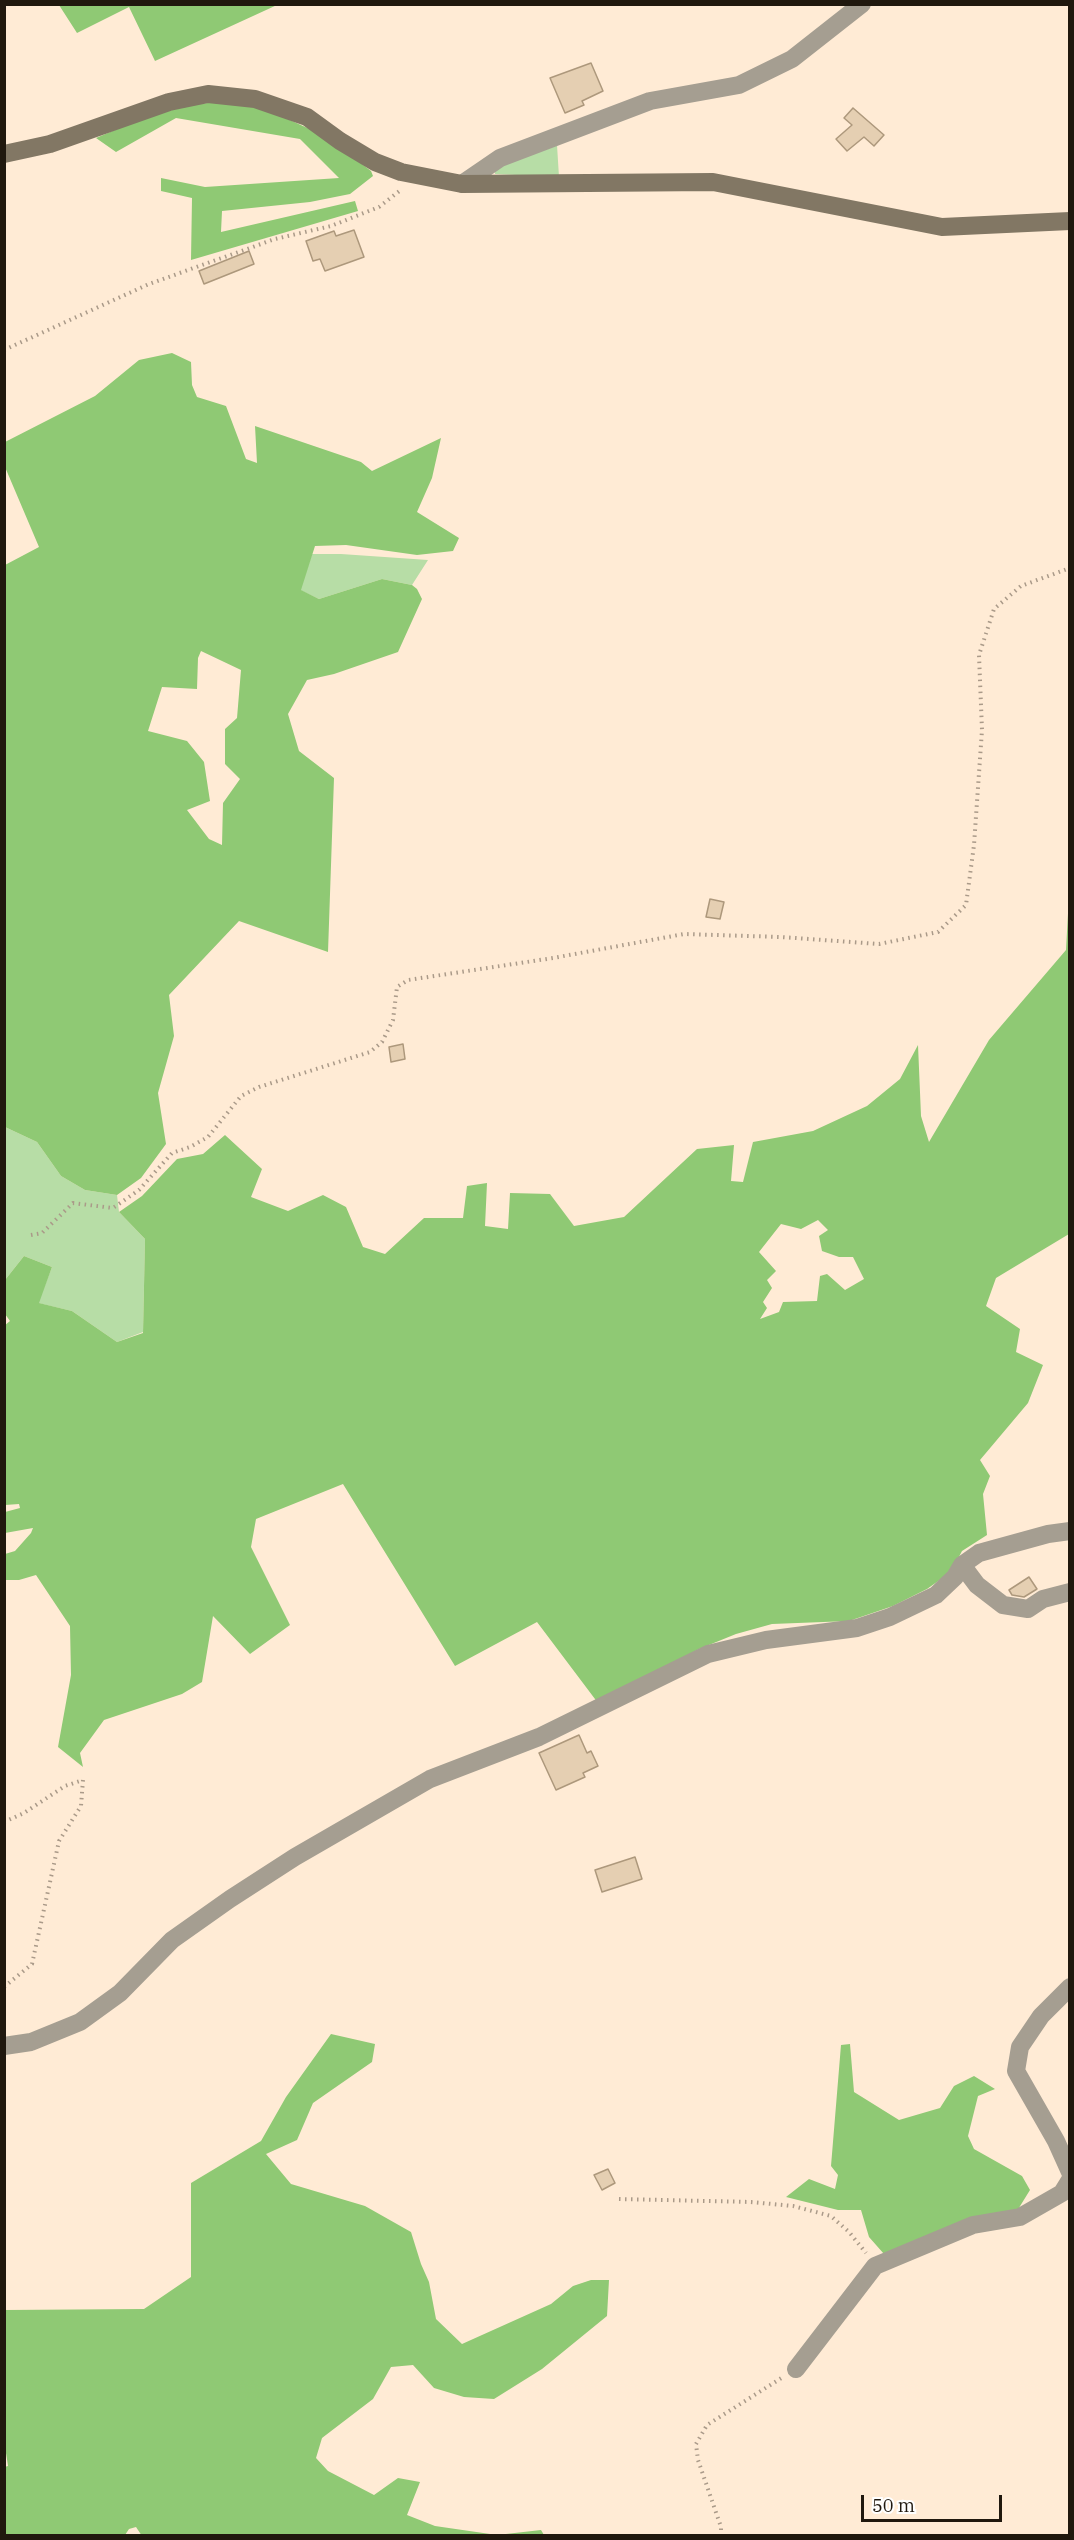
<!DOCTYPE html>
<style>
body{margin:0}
#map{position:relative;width:1074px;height:2540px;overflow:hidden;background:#ffebd5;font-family:"IBM Plex Serif",serif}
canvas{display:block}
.frame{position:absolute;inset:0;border:6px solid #20180e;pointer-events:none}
.scale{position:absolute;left:861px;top:2495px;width:141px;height:27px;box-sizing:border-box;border:3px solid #20180e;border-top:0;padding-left:8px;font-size:18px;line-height:21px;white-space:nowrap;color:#20180e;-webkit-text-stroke:4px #fff;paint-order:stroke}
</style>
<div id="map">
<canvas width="1074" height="2540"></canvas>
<div class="frame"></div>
<div class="scale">50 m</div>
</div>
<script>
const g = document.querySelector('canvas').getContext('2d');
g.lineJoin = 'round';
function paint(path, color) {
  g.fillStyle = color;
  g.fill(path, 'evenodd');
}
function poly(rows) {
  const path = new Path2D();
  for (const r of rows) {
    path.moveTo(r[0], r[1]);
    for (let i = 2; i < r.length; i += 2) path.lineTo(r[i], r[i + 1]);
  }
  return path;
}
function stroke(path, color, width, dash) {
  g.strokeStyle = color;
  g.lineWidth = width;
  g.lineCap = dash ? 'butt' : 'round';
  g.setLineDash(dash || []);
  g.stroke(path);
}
paint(poly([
 [557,145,559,177,495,174,495,170,500,166],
 [312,554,341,554,428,560,412,585,382,579,319,599,300,590],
 [5,1127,37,1142,61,1176,85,1190,117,1195,119,1212,145,1239,143,1332,117,1342,72,1311,38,1303,52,1267,24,1256,5,1280]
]), '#b7dda6');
paint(poly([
 [59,5,277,5,155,61,129,7,77,33],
 [222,101,255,104,327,137,371,171,373,176,350,194,310,202,222,211,221,232,355,201,358,211,191,260,192,198,161,191,161,178,205,187,339,178,300,139,176,118,116,152,96,138,164,109],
 [172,353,191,362,192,385,197,397,226,406,246,459,257,463,255,426,361,462,372,471,441,438,432,478,417,512,459,538,453,551,417,555,346,545,315,546,301,590,319,599,382,579,412,585,417,589,422,599,398,652,334,674,307,680,288,714,299,751,334,778,328,952,239,921,169,995,174,1036,158,1093,166,1144,141,1178,117,1195,85,1190,61,1176,37,1142,5,1127,5,565,39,547,5,467,5,442,95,396,139,360],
 [201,651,241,670,237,718,225,729,225,764,240,779,223,803,222,845,209,839,187,810,210,801,204,762,187,741,148,731,162,687,197,689,198,658],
 [1069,895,1069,1234,996,1278,986,1306,1020,1329,1016,1352,1043,1365,1028,1403,980,1460,990,1476,983,1494,987,1535,962,1551,951,1572,927,1589,893,1606,849,1621,772,1624,736,1634,699,1649,598,1703,537,1622,455,1666,343,1484,256,1519,251,1547,290,1625,250,1654,213,1616,202,1682,182,1694,104,1720,80,1753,83,1767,58,1747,71,1675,70,1626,36,1575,19,1580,5,1580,5,1554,15,1551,31,1533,33,1528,5,1533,5,1512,20,1508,19,1504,5,1505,4,1326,10,1321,5,1314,5,1280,24,1256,52,1267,39,1303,72,1311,117,1342,143,1333,145,1239,119,1212,142,1196,177,1159,203,1154,225,1135,262,1169,251,1197,288,1211,323,1195,346,1207,363,1247,385,1254,424,1218,463,1218,467,1186,487,1183,485,1226,508,1229,510,1193,550,1194,574,1226,624,1217,697,1149,734,1145,731,1181,743,1182,753,1142,813,1131,867,1106,900,1079,918,1045,921,1116,929,1142,989,1040,1066,950],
 [818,1220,828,1230,819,1236,822,1251,839,1257,853,1257,864,1279,845,1290,827,1274,820,1276,817,1301,783,1302,779,1312,760,1319,767,1308,763,1302,772,1288,767,1280,776,1271,759,1252,781,1224,801,1229],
 [331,2034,375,2044,372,2062,313,2103,297,2140,266,2154,291,2184,365,2206,411,2232,421,2264,429,2282,436,2319,462,2344,551,2304,573,2286,591,2280,609,2280,607,2316,542,2369,494,2399,464,2397,434,2388,413,2365,391,2367,373,2399,322,2438,316,2458,328,2471,374,2495,398,2478,420,2482,407,2515,435,2526,497,2535,541,2530,544,2535,142,2536,136,2527,129,2529,125,2535,5,2535,4,2467,8,2466,4,2440,5,2310,144,2309,191,2277,191,2183,261,2141,286,2097],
 [850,2044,854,2092,899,2120,940,2108,954,2086,974,2076,995,2089,978,2096,968,2136,974,2149,1022,2176,1030,2190,1017,2211,884,2254,869,2237,861,2210,838,2210,786,2197,809,2179,835,2189,838,2175,831,2166,841,2045]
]), '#8fc974');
const building = poly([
 [591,63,603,91,582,101,584,105,565,113,550,78,591,63],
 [853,108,884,135,874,146,864,137,847,151,836,139,852,125,844,118,853,108],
 [354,230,364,257,325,271,320,259,313,261,306,241,334,231,336,236,354,230],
 [249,251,254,264,204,284,199,271,249,251],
 [710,899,724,902,720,919,706,917,710,899],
 [403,1044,405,1059,391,1062,389,1047,403,1044],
 [1029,1577,1037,1589,1024,1597,1012,1595,1009,1590,1029,1577],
 [579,1735,587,1753,591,1751,598,1766,583,1773,585,1777,556,1790,539,1753,579,1735],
 [635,1857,642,1879,602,1892,595,1870,635,1857],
 [608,2169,615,2183,602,2190,594,2175,608,2169]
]);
paint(building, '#e5cfb2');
stroke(building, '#ad987c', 1.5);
stroke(poly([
 [4,350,149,284,275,239,331,226,379,207,402,189],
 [31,1235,42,1233,73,1203,113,1208,139,1190,172,1153,190,1147,208,1137,241,1096,259,1087,370,1052,382,1042,393,1020,397,987,408,980,553,958,684,934,781,937,879,944,938,932,966,905,974,845,982,730,979,655,994,609,1021,586,1070,568],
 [4,1822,24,1813,65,1786,83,1780,81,1806,59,1841,32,1964,4,1987],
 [619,2199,751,2202,793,2206,831,2216,849,2232,866,2253],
 [721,2536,721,2527,698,2460,696,2444,707,2425,783,2377]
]), '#aa9a89', 4, [1.5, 4.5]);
stroke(poly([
 [462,184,500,158,650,101,739,85,792,59,862,4],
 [962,1565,977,1585,1003,1605,1028,1609,1043,1599,1070,1592],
 [1070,1987,1041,2016,1020,2047,1016,2071,1056,2141,1070,2172],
 [4,2046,31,2042,80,2022,120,1993,172,1940,230,1899,295,1857,430,1779,539,1737,708,1654,766,1640,857,1628,890,1617,936,1595,955,1577,962,1565,979,1553,1048,1534,1070,1531],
 [796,2369,875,2266,973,2225,1020,2217,1062,2193,1070,2180]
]), '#a59e91', 18);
stroke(poly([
 [4,154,50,144,169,102,208,94,255,99,307,117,340,141,375,162,401,172,462,184,713,182,942,227,1070,221]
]), '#827764', 18);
</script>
